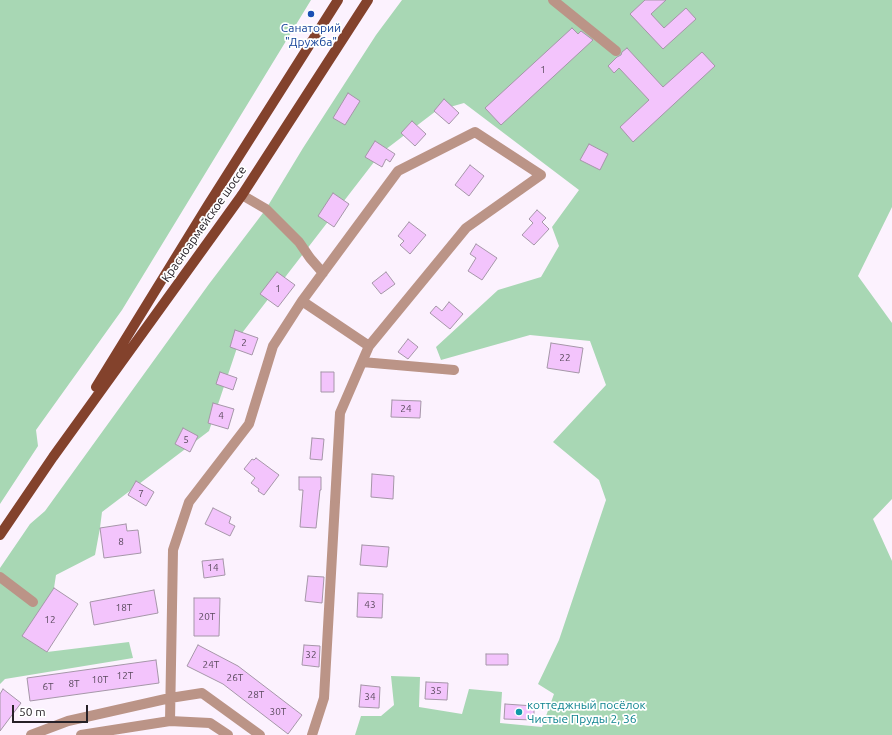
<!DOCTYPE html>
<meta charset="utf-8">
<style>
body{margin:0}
#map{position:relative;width:892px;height:735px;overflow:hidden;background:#fcf2fe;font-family:Ubuntu,sans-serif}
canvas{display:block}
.scale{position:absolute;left:12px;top:705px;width:76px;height:18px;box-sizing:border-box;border:2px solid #272128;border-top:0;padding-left:5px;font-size:12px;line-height:14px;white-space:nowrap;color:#272128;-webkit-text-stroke:3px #fff;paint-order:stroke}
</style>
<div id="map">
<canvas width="892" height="735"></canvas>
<div class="scale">50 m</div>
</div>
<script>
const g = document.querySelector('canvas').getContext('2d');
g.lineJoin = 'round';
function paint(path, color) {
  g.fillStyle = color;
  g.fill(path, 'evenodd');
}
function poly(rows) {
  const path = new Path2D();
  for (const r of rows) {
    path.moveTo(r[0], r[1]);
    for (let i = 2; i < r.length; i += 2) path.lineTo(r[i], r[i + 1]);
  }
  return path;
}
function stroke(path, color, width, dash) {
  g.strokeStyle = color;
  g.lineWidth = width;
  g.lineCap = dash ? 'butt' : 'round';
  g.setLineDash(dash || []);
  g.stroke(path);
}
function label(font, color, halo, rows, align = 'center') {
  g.font = font + ' Ubuntu,sans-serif';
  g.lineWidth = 3.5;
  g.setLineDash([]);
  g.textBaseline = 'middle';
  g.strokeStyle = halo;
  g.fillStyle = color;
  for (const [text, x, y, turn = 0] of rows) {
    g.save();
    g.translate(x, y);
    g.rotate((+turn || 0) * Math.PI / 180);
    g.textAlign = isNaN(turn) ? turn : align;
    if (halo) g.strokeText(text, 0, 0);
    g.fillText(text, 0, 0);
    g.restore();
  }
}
paint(poly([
 [0,0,311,0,122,310,36,430,38,446,0,504],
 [402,0,892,0,892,207,858,276,892,323,892,499,873,519,892,561,892,735,355,735,361,716,381,716,394,705,391,676,420,677,419,707,462,714,469,689,502,692,500,723,542,727,554,694,538,684,559,640,606,500,599,480,553,442,606,385,590,341,530,335,441,360,436,347,498,290,541,277,559,246,552,227,579,190,464,103,436,111,381,153,242,333,209,431,102,512,100,528,95,555,56,575,54,588,23,636,47,652,129,642,133,658,5,679,0,684,0,568,30,524,45,511,209,284,266,209,303,148,376,35]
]), '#a8d7b4');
const building = poly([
 [645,0,666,0,651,14,664,28,686,8,696,19,663,49,630,14,645,0],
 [572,28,578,34,581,31,593,40,501,125,485,108,572,28],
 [627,48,663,87,702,52,715,66,633,142,620,127,649,100,619,68,614,73,608,66,617,57,621,55,622,52,627,48],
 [348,93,360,101,345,125,333,118,348,93],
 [444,99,459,113,449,124,434,111,444,99],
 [412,121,426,134,415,146,401,133,412,121],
 [375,141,395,154,390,162,386,159,382,167,365,157,375,141],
 [589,144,608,154,600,170,580,160,589,144],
 [470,165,484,176,469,196,455,185,470,165],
 [333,193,349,204,334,227,318,216,333,193],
 [537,210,546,218,542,222,549,229,534,245,522,235,533,223,529,219,537,210],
 [409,222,426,235,410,254,400,245,404,241,398,236,409,222],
 [476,244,497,258,482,280,468,271,476,258,470,254,476,244],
 [277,272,295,285,278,307,260,294,277,272],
 [386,272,395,284,381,294,372,283,386,272],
 [449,302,463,314,450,329,430,313,436,306,442,311,449,302],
 [235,330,258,338,252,355,230,347,235,330],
 [408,339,418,347,408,359,398,352,408,339],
 [551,343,583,348,579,373,547,368,551,343],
 [220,372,237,378,233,390,216,384,220,372],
 [321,372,334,372,334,392,321,392,321,372],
 [392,400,421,401,420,418,391,417,392,400],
 [213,403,234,409,228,429,208,423,213,403],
 [183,428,198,436,190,452,175,444,183,428],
 [312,438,324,439,322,460,310,459,312,438],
 [256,458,279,475,264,495,258,491,259,489,251,483,255,478,244,469,252,459,254,460,256,458],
 [372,474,394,476,393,499,371,497,372,474],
 [299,477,321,477,321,490,320,490,316,528,300,527,303,490,299,490,299,477],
 [136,481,154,492,146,506,128,495,136,481],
 [213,508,231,517,229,523,235,526,230,536,205,524,213,508],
 [126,524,127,531,138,530,141,553,104,558,100,528,126,524],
 [362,545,389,547,387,567,360,565,362,545],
 [223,559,225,575,204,578,202,561,223,559],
 [308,576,324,577,322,603,305,601,308,576],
 [54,588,78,604,47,652,22,636,54,588],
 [154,590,158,613,94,625,90,602,154,590],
 [358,593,383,594,382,618,357,617,358,593],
 [194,598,220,598,219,636,194,636,194,598],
 [198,645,238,666,302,715,288,734,223,684,187,666,198,645],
 [304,645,320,646,319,667,302,665,304,645],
 [486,654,508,654,508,665,486,665,486,654],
 [156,660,159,683,30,701,27,678,156,660],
 [426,682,448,683,447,700,425,699,426,682],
 [361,685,380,687,379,708,359,707,361,685],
 [3,689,21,703,0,731,0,694,3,689],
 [505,704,534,706,534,720,504,719,505,704]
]);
paint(building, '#f3c4fc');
stroke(building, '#a596a8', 1);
stroke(poly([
 [553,0,616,51],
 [242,195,266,209,299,242,310,258,323,273],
 [302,301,369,346],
 [362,362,454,370],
 [0,577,33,602],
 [170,721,173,550,189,502,249,424,273,346,302,301,398,171,475,132,541,175,466,228,369,346,340,413,324,698,312,735],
 [31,735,68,721,170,698,202,693,260,735],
 [81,735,170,721,210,723,228,735]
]), '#bb9487', 10);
stroke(poly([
 [96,387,208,205,338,0],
 [0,535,53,457,242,195,368,0]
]), '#83422c', 10);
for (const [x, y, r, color] of [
 [311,14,4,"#1a4fb4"],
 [519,712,4,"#0f9aa8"]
]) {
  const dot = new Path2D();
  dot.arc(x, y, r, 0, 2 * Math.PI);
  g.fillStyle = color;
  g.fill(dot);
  stroke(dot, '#fff', 1.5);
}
label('10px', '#5a4a5d', null, [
 ["1",543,70],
 ["1",278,289],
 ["2",244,343],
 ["22",565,358],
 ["24",406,409],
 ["4",221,416],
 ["5",186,440],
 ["7",141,494],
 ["8",121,542],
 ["14",213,568],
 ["43",370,605],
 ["18Т",124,608],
 ["20Т",207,617],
 ["12",50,620],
 ["32",311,655],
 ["24Т",211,665],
 ["12Т",125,676],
 ["26Т",235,678],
 ["10Т",100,680],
 ["8Т",74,684],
 ["6Т",48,687],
 ["35",436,691],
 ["28Т",256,695],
 ["34",370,697],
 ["30Т",278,712]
]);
label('12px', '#164399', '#fff', [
 ["Санаторий",311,28],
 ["\"Дружба\"",311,42]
]);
label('12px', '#272128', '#fff', [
 ["Красноармейское шоссе",204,224,-55]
]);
label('12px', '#0d838f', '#fff', [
 ["коттеджный посёлок",527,705],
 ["Чистые Пруды 2, 36",527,719]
], 'left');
</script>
